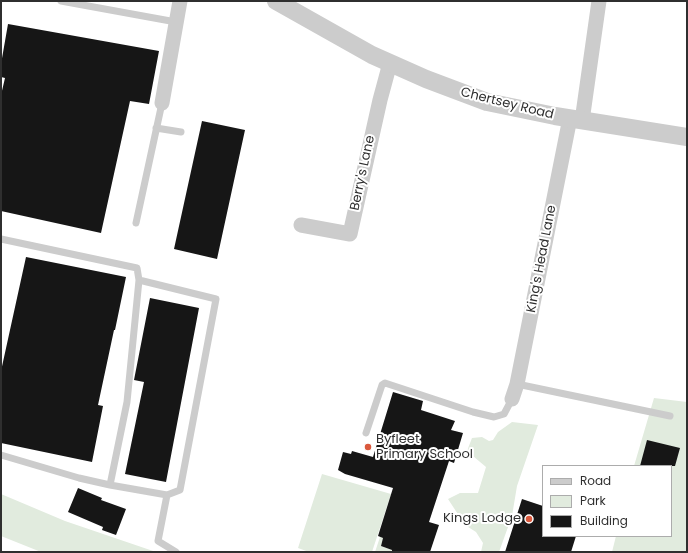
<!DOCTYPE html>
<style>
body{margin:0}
#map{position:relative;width:688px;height:553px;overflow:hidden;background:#fff;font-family:Poppins,sans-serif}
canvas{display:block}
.frame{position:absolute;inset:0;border:2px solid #2f2f2f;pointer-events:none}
.legend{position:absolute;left:542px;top:465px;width:130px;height:72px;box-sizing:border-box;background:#fff;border:1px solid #acacac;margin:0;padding:5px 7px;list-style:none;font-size:12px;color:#2f2f2f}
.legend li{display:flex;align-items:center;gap:8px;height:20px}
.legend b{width:20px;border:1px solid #acacac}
</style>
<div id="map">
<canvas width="688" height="553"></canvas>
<div class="frame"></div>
<ul class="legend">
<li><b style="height:5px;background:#ccc"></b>Road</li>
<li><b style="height:11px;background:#e1ebde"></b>Park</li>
<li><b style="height:11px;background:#161616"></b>Building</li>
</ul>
</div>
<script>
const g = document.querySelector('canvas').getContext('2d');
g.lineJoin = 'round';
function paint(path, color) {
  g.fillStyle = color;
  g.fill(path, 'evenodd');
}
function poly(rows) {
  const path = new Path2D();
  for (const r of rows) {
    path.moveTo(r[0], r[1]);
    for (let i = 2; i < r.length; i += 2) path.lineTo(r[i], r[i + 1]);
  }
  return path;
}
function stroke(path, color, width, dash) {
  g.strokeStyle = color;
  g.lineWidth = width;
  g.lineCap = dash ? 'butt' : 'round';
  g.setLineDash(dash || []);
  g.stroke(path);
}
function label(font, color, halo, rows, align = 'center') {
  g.font = font + ' Poppins,sans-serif';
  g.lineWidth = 4;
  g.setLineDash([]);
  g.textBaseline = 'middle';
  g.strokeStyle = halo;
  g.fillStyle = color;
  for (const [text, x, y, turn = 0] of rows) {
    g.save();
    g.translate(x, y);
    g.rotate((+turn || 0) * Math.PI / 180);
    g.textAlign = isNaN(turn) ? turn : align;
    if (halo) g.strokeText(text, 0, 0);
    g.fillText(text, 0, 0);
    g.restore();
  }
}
paint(poly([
 [654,398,687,402,687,552,612,552,616,536,671,536,671,466,634,466],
 [512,422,538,425,517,486,512,516,499,552,481,552,483,543,476,532,465,525,448,499,460,493,478,493,486,467,467,451,472,438,482,437,489,441,493,440,498,432],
 [322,474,391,494,372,552,309,552,298,548],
 [1,494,65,521,156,552,41,552,1,536],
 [380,537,383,538,381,546,392,550,392,552,393,552,375,552]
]), '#e1ebde');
paint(poly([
 [8,24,159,51,149,104,130,101,101,233,1,211,1,95,5,78,1,77,1,64],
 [202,121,245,130,217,259,174,249],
 [26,257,126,277,115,330,114,330,98,405,103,406,92,462,1,443,1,371],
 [150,298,199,308,166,482,125,474,144,382,134,380],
 [393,392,423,401,421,410,455,421,451,430,463,433,454,463,449,461,429,522,439,525,430,552,392,552,392,550,381,546,383,538,378,536,393,488,345,474,338,470,343,452,351,454,352,451,373,457],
 [647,440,680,448,675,466,640,466],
 [78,488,102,498,101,500,126,509,116,535,102,530,103,527,68,512],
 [522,499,543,506,543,536,576,536,571,552,505,552]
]), '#161616');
stroke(poly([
 [61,1,176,22],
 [156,128,181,132],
 [136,223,162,103],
 [1,239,137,268,139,280,127,402,110,485],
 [517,384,670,416],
 [366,433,382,385,385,383,473,412,494,417,504,414,512,399],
 [1,455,79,478,110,485,167,495,180,490,216,299,139,280],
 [167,495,158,541,176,552]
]), '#ccc', 7);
stroke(poly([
 [162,103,180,1],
 [582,121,599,1],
 [301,225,350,234,380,100,390,63],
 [512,399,517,384,570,118]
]), '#ccc', 15);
stroke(poly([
 [276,1,372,55,426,79,487,102,555,116,687,137]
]), '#ccc', 18);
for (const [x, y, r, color] of [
 [368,447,4,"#da593d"],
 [529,519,4,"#da593d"]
]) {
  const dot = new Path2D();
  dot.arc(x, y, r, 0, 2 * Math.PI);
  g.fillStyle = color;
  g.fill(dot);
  stroke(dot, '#fff', 1.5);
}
label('13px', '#2f2f2f', '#fff', [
 ["Chertsey Road",507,104,14],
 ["Berry's Lane",363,173,-78],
 ["King's Head Lane",542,259,-79]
]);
label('13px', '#2f2f2f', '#fff', [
 ["Byfleet",376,440],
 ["Primary School",376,455],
 ["Kings Lodge",521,519,"right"]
], 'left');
</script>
